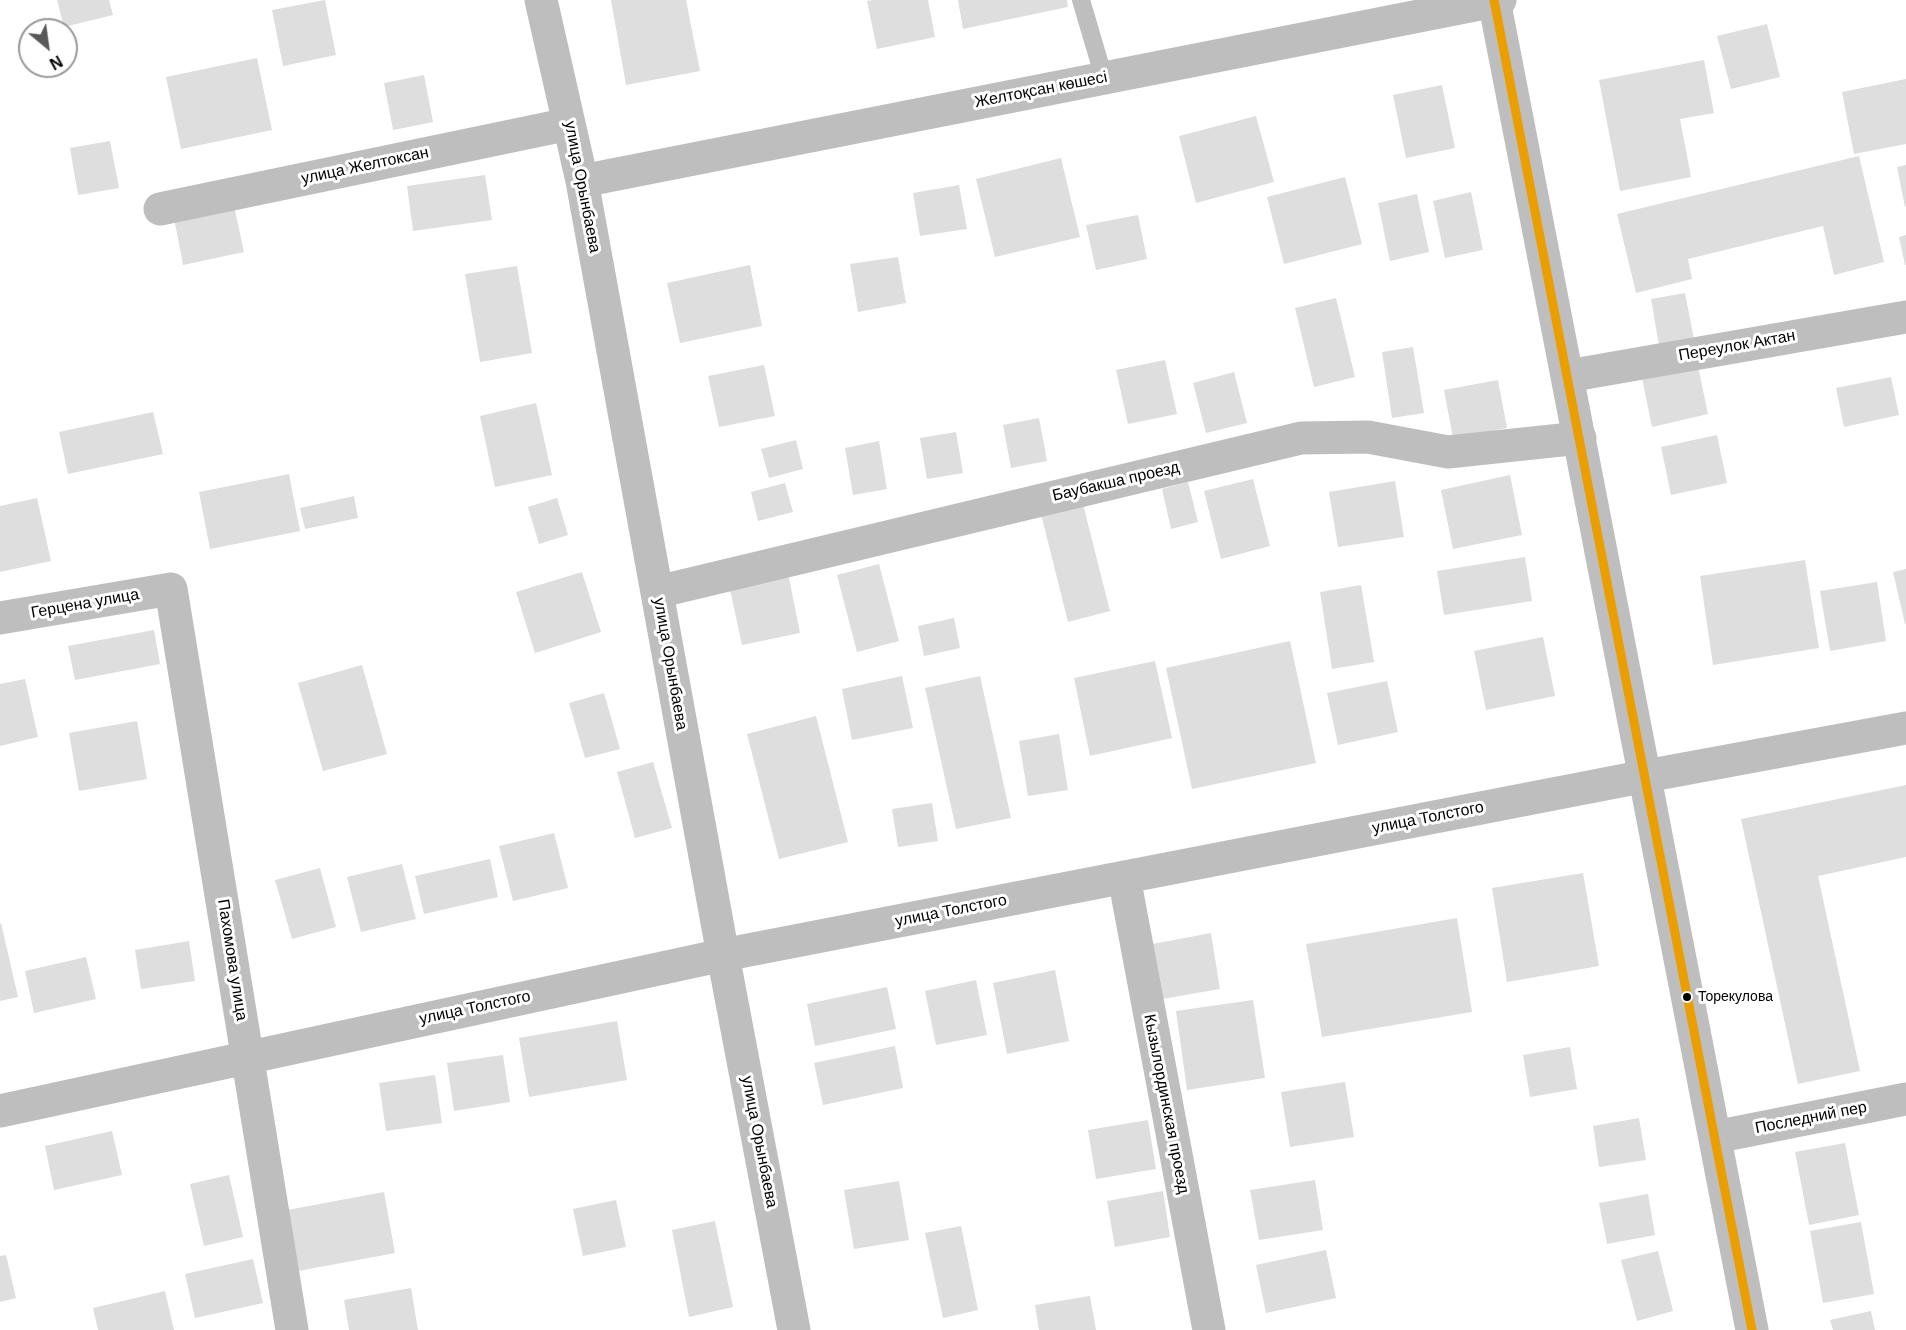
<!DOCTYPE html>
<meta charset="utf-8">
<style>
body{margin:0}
#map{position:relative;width:1906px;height:1330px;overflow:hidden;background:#fff;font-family:Helvetica,sans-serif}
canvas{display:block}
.north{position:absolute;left:18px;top:18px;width:60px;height:60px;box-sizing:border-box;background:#fff;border:2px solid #999;border-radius:50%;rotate:151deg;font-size:16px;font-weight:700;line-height:24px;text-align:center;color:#000}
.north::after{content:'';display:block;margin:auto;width:21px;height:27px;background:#595959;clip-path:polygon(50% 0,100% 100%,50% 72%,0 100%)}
</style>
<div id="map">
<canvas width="1906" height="1330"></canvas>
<div class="north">N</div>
</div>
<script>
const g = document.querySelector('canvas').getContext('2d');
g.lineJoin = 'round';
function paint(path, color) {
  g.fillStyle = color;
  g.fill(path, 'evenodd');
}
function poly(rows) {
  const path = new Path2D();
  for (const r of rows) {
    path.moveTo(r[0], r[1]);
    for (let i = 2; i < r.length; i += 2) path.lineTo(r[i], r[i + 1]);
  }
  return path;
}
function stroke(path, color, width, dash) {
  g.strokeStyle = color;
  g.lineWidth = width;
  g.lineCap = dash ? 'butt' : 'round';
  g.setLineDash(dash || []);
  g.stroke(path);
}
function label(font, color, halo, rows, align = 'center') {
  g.font = font + ' Helvetica,sans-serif';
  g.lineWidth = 6;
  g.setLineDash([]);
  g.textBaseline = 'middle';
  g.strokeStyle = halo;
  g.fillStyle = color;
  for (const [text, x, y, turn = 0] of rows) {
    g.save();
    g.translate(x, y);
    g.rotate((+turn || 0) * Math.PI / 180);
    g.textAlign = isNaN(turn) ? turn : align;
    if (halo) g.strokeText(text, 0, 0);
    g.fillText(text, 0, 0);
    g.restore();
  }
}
paint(poly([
 [57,0,109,0,113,15,64,27],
 [325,0,336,55,283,66,272,10],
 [611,0,686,0,700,71,626,85],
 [873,0,928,0,935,37,877,49,867,1],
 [958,0,1067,0,1068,7,963,29],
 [1767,24,1780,77,1731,89,1717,36],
 [257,58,272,130,181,149,166,77],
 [1704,60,1714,113,1680,119,1691,177,1620,191,1599,80],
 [424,75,433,122,393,130,384,83],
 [1906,79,1906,144,1854,154,1842,92],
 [1442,85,1455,148,1406,158,1393,95],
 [1256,116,1274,182,1196,203,1179,136],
 [110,141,119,188,78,195,70,148],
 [1859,156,1884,262,1834,275,1823,226,1688,259,1692,279,1636,293,1617,214],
 [1061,158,1080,237,995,257,976,179],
 [1906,165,1906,206,1905,207,1897,167],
 [485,175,492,220,413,231,407,186],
 [1345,177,1362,244,1284,264,1267,197],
 [959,185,967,229,920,236,913,193],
 [1471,192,1483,250,1445,258,1433,201],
 [1417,194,1429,252,1390,261,1378,203],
 [233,201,244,252,183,265,173,213],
 [1138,215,1147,259,1096,270,1086,225],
 [1906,235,1906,265,1905,265,1899,237],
 [898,257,906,303,858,312,850,264],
 [750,265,762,326,680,343,667,283],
 [517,266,532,353,480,362,465,274],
 [1685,293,1695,344,1660,351,1651,299],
 [1336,298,1355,377,1314,387,1295,308],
 [1413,347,1424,413,1392,418,1382,352],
 [1165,360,1177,414,1128,424,1116,370],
 [764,365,775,416,719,427,708,376],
 [1698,366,1708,414,1652,427,1642,378],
 [1234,372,1247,423,1206,433,1193,383],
 [1891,377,1899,415,1844,427,1836,388],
 [1498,380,1507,428,1453,438,1444,390],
 [536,403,552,475,495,487,480,416],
 [153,412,163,454,68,474,59,432],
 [1039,418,1047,461,1011,468,1003,425],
 [956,432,963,473,927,479,920,438],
 [1717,435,1727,483,1671,495,1661,447],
 [796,440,803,469,769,478,761,449],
 [879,441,887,489,853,495,845,448],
 [289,474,300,531,210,549,199,492],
 [1510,475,1522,535,1453,549,1441,490],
 [1253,479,1270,546,1221,559,1204,491],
 [1395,481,1404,537,1338,547,1329,492],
 [1188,482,1198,522,1171,529,1162,489],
 [785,483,793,512,758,521,751,492],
 [354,496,358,518,305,529,300,508],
 [37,498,51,561,0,572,0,506],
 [557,498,568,535,539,544,528,507],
 [1082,500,1110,611,1068,622,1040,510],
 [1525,557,1532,601,1444,615,1437,571],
 [1805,560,1819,648,1713,665,1700,576],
 [879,564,899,641,857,652,837,575],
 [1906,569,1906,624,1905,624,1893,572],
 [582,572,601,632,535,653,516,592],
 [788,573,800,633,742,645,729,585],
 [1877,582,1886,641,1830,651,1820,591],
 [1361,585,1374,662,1332,669,1320,592],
 [954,618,960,648,924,656,918,626],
 [154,630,160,664,75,680,68,646],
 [1543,637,1555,696,1486,710,1474,651],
 [1290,641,1316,763,1192,789,1166,668],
 [1155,661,1172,738,1090,756,1074,678],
 [362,665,387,754,323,771,298,683],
 [902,676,913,728,852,740,842,689],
 [980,676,1011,818,956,829,925,688],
 [25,679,38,737,0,746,0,684],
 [1387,681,1398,732,1338,745,1327,693],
 [604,693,620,749,585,758,569,703],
 [816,716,848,842,779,859,747,734],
 [137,721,147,779,79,791,69,733],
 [1059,734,1068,790,1028,796,1019,741],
 [653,762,672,828,635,838,617,772],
 [1906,785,1906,857,1818,876,1860,1071,1798,1084,1741,819],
 [932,803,938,841,898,847,892,809],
 [554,833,568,888,513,901,499,846],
 [490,859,498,897,424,914,415,876],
 [402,864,416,919,361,932,347,877],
 [320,868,336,927,292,939,275,880],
 [1583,873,1599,966,1507,982,1492,888],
 [1457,918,1472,1012,1322,1037,1306,944],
 [1,923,18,997,0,1001,0,924],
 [1211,933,1220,989,1156,1000,1147,945],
 [189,941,195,981,141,989,135,950],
 [86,957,96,999,34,1013,25,971],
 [1055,970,1069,1041,1007,1054,993,983],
 [976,980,987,1035,936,1045,925,991],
 [887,987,896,1029,815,1046,807,1004],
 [1253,1000,1265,1078,1187,1090,1176,1011],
 [617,1021,627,1080,529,1097,519,1038],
 [895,1046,903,1088,823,1105,814,1063],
 [1570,1047,1577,1089,1530,1097,1523,1055],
 [503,1055,510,1102,454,1111,447,1063],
 [435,1075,442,1123,386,1131,379,1083],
 [1345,1082,1354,1137,1290,1147,1281,1092],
 [1639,1118,1646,1160,1599,1167,1593,1126],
 [1148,1120,1156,1169,1096,1179,1088,1130],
 [112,1131,122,1175,54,1190,45,1146],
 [1845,1143,1859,1215,1809,1225,1795,1152],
 [229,1175,243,1237,204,1246,190,1184],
 [1315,1180,1323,1230,1259,1240,1250,1190],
 [899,1181,909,1240,854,1249,844,1190],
 [1163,1191,1170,1237,1115,1247,1107,1201],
 [384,1192,395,1253,293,1272,282,1211],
 [1648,1194,1655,1235,1607,1244,1599,1203],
 [616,1200,626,1247,583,1256,573,1209],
 [715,1221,733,1307,689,1317,672,1230],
 [1861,1222,1874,1294,1823,1303,1810,1231],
 [961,1226,978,1310,943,1318,925,1233],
 [1326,1250,1336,1298,1266,1313,1256,1265],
 [1658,1251,1673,1311,1637,1321,1621,1260],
 [6,1255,16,1298,0,1302,0,1256],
 [253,1259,263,1303,195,1318,185,1274],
 [411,1288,418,1330,349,1330,344,1300],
 [165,1291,174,1330,98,1330,93,1308],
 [1090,1296,1096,1330,1039,1330,1035,1305],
 [1871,1311,1875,1330,1833,1330,1830,1320]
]), '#dedede');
stroke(poly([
 [1081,0,1104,78]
]), '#bebebe', 18);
stroke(poly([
 [541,0,582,181,723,955,794,1330],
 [582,181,1500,0],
 [160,209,569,124],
 [1568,376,1906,317],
 [657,592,1301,438,1368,437,1448,452,1580,438],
 [0,618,171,589,292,1330],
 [1124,877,1209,1330],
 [0,1111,723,955,1646,776,1906,728],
 [1715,1137,1906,1099]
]), '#bebebe', 33);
stroke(poly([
 [1494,0,1752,1330]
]), '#bebebe', 33);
stroke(poly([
 [1494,0,1752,1330]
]), '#eb9e00', 9);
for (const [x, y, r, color] of [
 [1687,997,5,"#000"]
]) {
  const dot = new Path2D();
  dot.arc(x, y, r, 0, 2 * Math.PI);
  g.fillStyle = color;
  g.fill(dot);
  stroke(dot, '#fff', 2);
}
label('14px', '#000', '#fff', [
 ["Торекулова",1698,997]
], 'left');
label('16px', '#000', '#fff', [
 ["Желтоқсан көшесі",1041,90,-11],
 ["улица Желтоксан",365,166,-12],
 ["улица Орынбаева",582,187,79],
 ["Переулок Актан",1737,346,-10],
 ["Баубакша проезд",1116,482,-13],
 ["Герцена улица",85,604,-10],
 ["улица Орынбаева",670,664,80],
 ["улица Толстого",1428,818,-11],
 ["улица Толстого",951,911,-11],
 ["Пахомова улица",232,960,81],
 ["улица Толстого",475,1008,-12],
 ["Кызылординская проезд",1166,1104,79],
 ["Последний пер",1811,1118,-11],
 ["улица Орынбаева",759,1142,79]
]);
</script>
